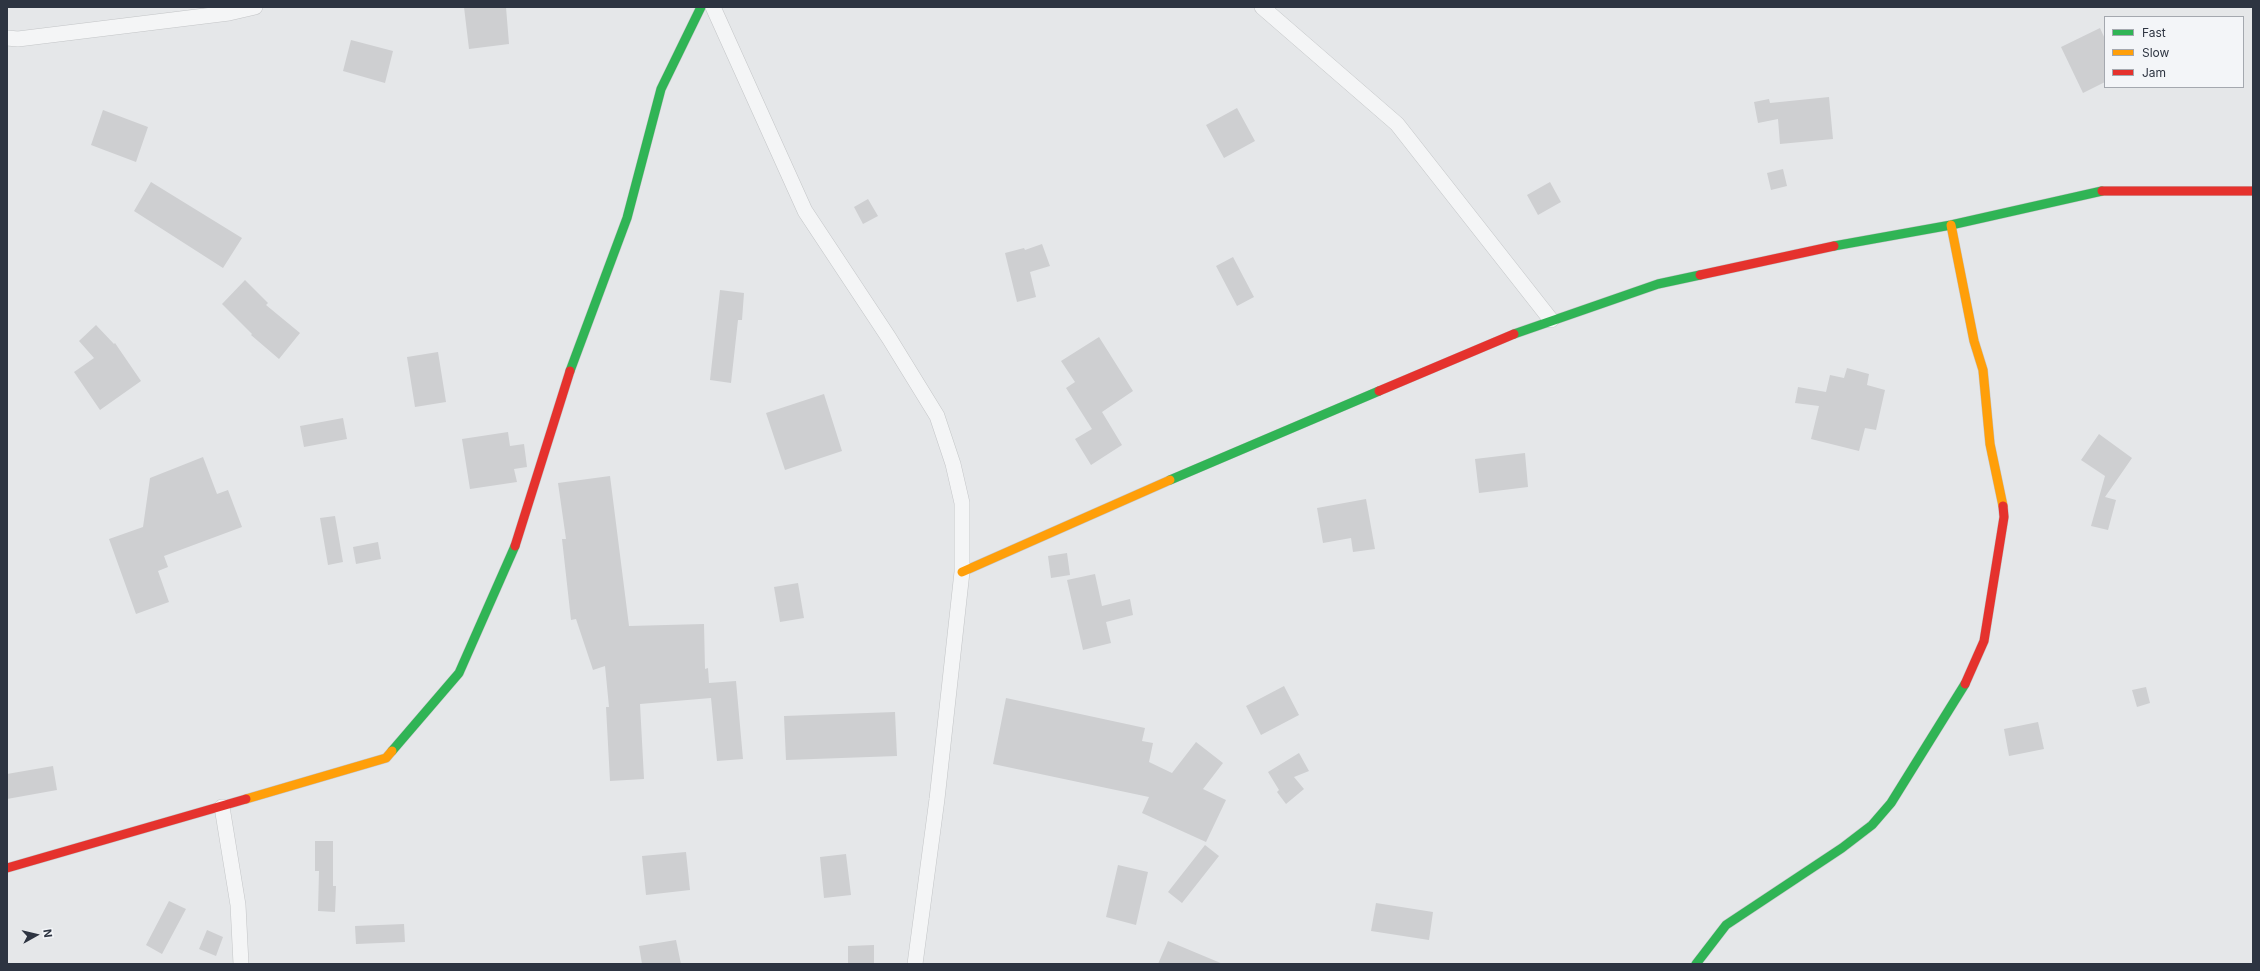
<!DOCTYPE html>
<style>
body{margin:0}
#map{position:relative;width:2260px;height:971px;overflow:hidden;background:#e5e7e9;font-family:Inter,sans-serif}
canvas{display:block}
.frame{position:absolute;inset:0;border:8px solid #2d3441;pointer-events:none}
.legend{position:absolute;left:2104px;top:16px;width:140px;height:72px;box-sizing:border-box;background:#f3f5f8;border:1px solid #a4a8af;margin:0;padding:5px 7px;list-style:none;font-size:12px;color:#2d3441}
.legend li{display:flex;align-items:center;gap:8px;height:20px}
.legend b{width:20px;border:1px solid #a4a8af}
.north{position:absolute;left:16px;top:915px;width:40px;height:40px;-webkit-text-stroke:3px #f3f5f8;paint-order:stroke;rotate:82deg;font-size:11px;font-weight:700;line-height:16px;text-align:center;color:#2d3441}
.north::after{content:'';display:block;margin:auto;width:14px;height:18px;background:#2d3441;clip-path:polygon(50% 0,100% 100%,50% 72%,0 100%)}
</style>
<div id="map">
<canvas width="2260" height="971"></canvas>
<div class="frame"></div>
<ul class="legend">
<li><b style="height:5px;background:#30b455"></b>Fast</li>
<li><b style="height:5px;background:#ff9f0a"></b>Slow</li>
<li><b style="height:5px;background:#e5322d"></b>Jam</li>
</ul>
<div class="north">N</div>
</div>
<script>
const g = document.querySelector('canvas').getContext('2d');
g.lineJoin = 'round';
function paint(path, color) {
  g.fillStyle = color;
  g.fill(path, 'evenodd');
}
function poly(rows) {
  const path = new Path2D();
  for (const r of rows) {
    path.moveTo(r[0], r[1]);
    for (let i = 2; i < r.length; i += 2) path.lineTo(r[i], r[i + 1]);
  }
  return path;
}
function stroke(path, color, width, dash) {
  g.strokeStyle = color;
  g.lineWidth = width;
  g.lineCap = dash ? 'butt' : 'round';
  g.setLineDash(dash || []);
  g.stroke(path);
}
paint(poly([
 [464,7,506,7,509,44,469,49],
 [2100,28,2105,39,2105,82,2083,93,2061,47],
 [351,40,393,51,385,83,343,71],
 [1829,97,1833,139,1780,144,1778,119,1758,123,1754,102,1769,99,1770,103],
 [1237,108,1255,141,1224,158,1206,125],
 [103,110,148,127,136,162,91,145],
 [1783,169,1787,186,1771,190,1767,173],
 [151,182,242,238,223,268,134,211],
 [1550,182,1561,202,1538,215,1527,195],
 [868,199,878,216,863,224,854,207],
 [1042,244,1050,266,1030,272,1036,297,1017,302,1005,253,1024,248,1025,250],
 [1233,257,1254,297,1237,306,1216,266],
 [245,280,268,303,266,305,300,333,279,359,251,335,252,334,222,304],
 [720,290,744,293,742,320,738,320,731,383,710,380],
 [96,325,114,344,115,343,141,381,100,410,74,372,94,358,79,341],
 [1099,337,1133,391,1102,412,1122,445,1091,465,1075,439,1092,429,1066,388,1075,382,1061,361],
 [438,352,446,402,415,407,407,357],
 [1847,368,1869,374,1867,385,1885,390,1876,430,1865,428,1859,451,1811,439,1819,406,1795,403,1798,387,1826,392,1830,375,1844,378],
 [824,394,842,451,785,470,766,413],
 [343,418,347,439,304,447,300,426],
 [508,432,510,446,524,444,527,467,514,469,517,482,470,489,462,439],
 [2099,434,2132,458,2105,497,2116,500,2108,530,2091,526,2105,476,2081,460],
 [1525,453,1528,487,1479,493,1475,459],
 [203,457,217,494,228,490,242,527,164,556,168,567,158,571,169,602,136,614,109,539,143,527,150,478],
 [610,476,629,626,704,624,705,669,708,668,709,683,736,681,743,759,717,761,711,698,640,704,644,779,610,781,606,707,609,707,605,666,593,670,576,619,571,620,562,539,566,539,558,483],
 [1366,499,1375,549,1353,552,1351,538,1323,543,1317,508],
 [335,516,343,562,328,565,320,518],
 [378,542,381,559,356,564,353,547],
 [1067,553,1070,575,1051,578,1048,556],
 [1095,574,1102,606,1130,599,1133,615,1106,622,1111,643,1083,650,1067,580],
 [798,583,804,618,780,622,774,587],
 [1284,686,1299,715,1261,735,1246,706],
 [2146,687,2150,703,2137,707,2132,690],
 [1006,698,1145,728,1142,741,1153,743,1149,762,1172,773,1196,742,1223,763,1203,789,1226,800,1206,842,1142,813,1149,797,993,764],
 [895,712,897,756,786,760,784,716],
 [2038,722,2044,749,2009,756,2004,729],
 [1299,753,1309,771,1294,777,1304,789,1286,804,1277,792,1279,790,1268,772],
 [53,766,57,790,7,799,7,774],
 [315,841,333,841,333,886,336,886,335,912,318,911,319,871,315,871],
 [1205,845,1219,856,1182,903,1168,892],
 [686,852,690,890,646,895,642,856],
 [846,854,851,895,824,898,820,857],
 [1118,865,1148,872,1136,925,1106,917],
 [169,901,186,909,162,954,146,945],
 [1376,903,1433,912,1429,940,1371,931],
 [404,924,405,942,356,944,355,926],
 [207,930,223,937,216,956,199,949],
 [676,940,681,964,642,964,639,946],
 [1168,941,1223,964,1158,964],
 [874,945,874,964,848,964,848,946]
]), '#cecfd1');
const street = poly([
 [713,7,805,211,889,338,937,416,953,464,962,503,962,572,937,799,915,964],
 [1262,7,1397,124,1551,320],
 [7,38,18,39,229,13,255,7],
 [222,807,238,905,241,964]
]);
const fast = poly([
 [1834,246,1951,225,2102,191],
 [1514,334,1658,284,1700,275],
 [570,371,627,218,661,89,701,7],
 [1170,480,1379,391],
 [392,751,459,673,515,546],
 [1696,964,1726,925,1842,848,1872,825,1891,803,1965,684]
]);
const slow = poly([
 [1951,225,1974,341,1983,370,1990,444,2003,506],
 [962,572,1170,480],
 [246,799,386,758,392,751]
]);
const jam = poly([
 [2102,191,2253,191],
 [1700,275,1834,246],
 [1379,391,1514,334],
 [515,546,570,371],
 [1965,684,1984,641,2004,517,2003,506],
 [7,868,246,799]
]);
stroke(street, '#c3c5c7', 16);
stroke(fast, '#c3c5c7', 10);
stroke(slow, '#c3c5c7', 10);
stroke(jam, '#c3c5c7', 10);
stroke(street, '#f4f5f6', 15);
stroke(fast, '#30b455', 9);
stroke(slow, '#ff9f0a', 9);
stroke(jam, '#e5322d', 9);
</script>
